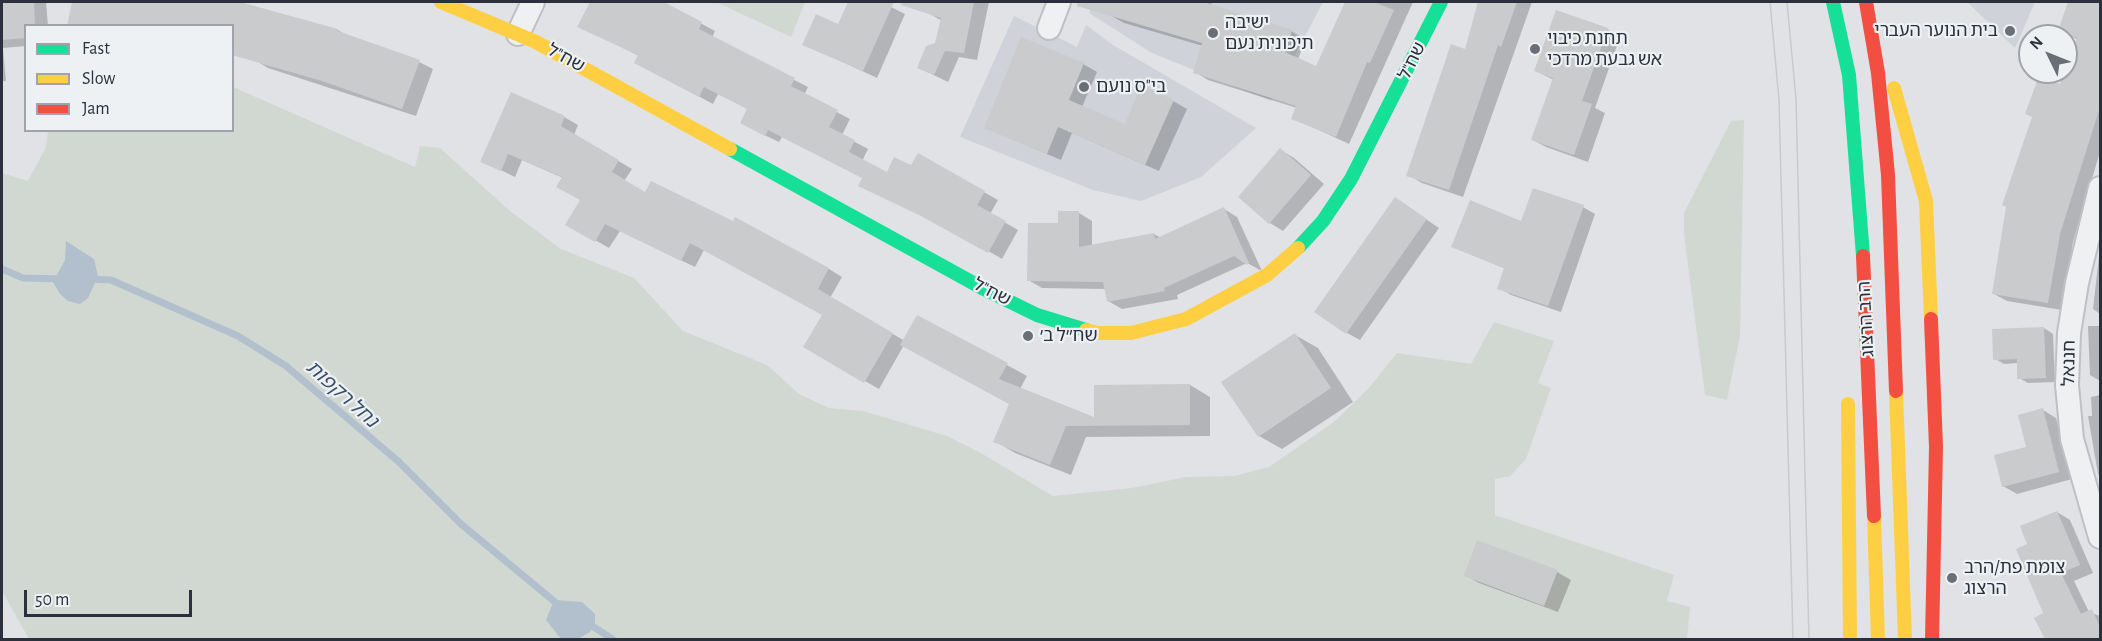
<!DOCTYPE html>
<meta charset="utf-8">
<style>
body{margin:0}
#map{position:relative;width:2102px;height:641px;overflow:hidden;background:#e0e2e5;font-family:"Alegreya Sans",sans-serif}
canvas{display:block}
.frame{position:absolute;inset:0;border:3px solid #2a313c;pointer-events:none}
.legend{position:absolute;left:24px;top:24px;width:210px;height:108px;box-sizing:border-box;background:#eef1f4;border:2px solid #a0a4aa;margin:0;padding:8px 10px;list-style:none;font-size:18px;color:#2a313c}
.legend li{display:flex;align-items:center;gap:12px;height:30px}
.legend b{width:30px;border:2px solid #a0a4aa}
.north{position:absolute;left:2018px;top:24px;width:60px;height:60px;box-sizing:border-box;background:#eef1f4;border:2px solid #a0a4aa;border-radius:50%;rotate:313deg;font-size:16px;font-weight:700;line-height:24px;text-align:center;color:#2a313c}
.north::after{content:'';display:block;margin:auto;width:21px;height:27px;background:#6a6f77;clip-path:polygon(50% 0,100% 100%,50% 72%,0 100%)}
.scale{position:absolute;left:24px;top:590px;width:168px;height:27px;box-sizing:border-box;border:3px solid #2a313c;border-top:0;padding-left:8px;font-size:18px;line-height:21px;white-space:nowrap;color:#2a313c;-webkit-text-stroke:4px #eef1f4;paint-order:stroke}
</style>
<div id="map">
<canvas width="2102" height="641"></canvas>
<div class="frame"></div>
<ul class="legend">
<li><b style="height:8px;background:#16e098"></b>Fast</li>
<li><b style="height:8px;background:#ffcf43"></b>Slow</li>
<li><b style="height:8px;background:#f24e42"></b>Jam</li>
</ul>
<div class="north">N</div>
<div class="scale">50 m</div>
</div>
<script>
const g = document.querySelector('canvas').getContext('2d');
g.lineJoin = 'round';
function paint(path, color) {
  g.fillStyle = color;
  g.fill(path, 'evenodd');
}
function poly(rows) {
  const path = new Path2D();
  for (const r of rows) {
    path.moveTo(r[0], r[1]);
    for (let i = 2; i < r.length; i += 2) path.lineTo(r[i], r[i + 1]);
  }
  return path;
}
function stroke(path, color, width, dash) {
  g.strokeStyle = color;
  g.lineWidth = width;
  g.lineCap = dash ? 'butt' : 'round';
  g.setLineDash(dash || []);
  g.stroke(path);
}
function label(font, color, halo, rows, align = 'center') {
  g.font = font + ' "Alegreya Sans","Noto Sans Hebrew",sans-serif';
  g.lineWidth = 4.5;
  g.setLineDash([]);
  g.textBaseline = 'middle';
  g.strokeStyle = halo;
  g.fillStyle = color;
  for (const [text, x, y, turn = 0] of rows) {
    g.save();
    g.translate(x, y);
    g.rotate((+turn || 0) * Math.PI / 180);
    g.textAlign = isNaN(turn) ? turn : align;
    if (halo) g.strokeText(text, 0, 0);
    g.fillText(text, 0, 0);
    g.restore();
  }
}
paint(poly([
 [1094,2,1323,2,1271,101,1152,53,1089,13],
 [1967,2,2035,2,2015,48],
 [1014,16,1077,47,1086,25,1113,45,1256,128,1201,177,1141,201,1093,190,960,137]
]), '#cfd2d8');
paint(poly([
 [716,2,805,2,791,37],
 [233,87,415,167,420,146,440,148,510,211,561,249,634,278,683,331,767,365,799,394,829,408,863,411,947,436,979,452,1053,496,1132,488,1186,477,1235,476,1269,467,1334,422,1368,389,1397,353,1471,364,1494,322,1554,341,1538,383,1551,388,1526,459,1510,476,1495,479,1495,515,1674,575,1667,601,1690,607,1687,639,29,639,2,591,2,173,28,181,46,147,48,131,232,130],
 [1744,120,1740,336,1727,400,1705,395,1684,235,1684,213,1731,121]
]), '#d1d8d1');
paint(poly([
 [66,241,94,259,98,276,88,298,80,304,68,301,60,294,53,282,65,260],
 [554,600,582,602,595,614,595,623,590,632,578,639,561,639,546,620]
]), '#b2c0cd');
paint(poly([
 [2,2,46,2,48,26,26,26,26,46,3,48,6,81,2,81],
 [73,2,237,2,338,30,361,44,419,62,433,69,416,116,268,68,255,60,232,26,68,26],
 [591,2,654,2,666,7,667,5,715,31,712,38,808,87,804,95,850,119,842,135,868,149,862,161,888,174,912,167,918,155,998,200,990,214,1018,230,1002,259,863,178,782,137,779,142,756,131,749,109,718,94,713,104,650,70,639,56,579,26],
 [850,2,881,2,905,14,877,78,804,44,839,26],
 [929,2,989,2,977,60,959,57,948,82,919,68,936,44,942,21,927,12],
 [1114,2,1212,2,1211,5,1291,31,1305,39,1298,60,1317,67,1346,2,1413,2,1349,144,1293,118,1297,108,1208,80,1195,72,1203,46,1124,23,1110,15],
 [1480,2,1532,2,1463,197,1422,183,1408,175,1466,51],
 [2070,2,2100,2,2100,152,2073,242,2062,310,2007,301,1994,294,2078,40,2060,30],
 [1607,29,1620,37,1595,108,1605,113,1588,162,1546,147,1533,140,1554,80,1536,71],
 [1083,64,1097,72,1082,107,1125,126,1173,101,1187,109,1159,171,1072,133,1061,160,986,128],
 [564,117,578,125,574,135,632,169,624,181,646,194,734,223,736,219,829,269,842,277,830,298,905,341,1007,365,1027,376,1020,389,1096,419,1190,385,1210,397,1210,436,1086,437,1071,475,1015,453,995,441,1010,404,904,345,879,389,805,347,823,314,704,250,695,267,620,231,609,248,567,224,582,200,563,178,522,160,515,177,482,161],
 [1281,150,1294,158,1324,184,1283,231,1270,223],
 [1396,199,1439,228,1360,340,1347,333],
 [1583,207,1595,214,1561,312,1511,295,1499,288,1506,269,1453,247,1522,223],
 [1224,209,1237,217,1262,271,1247,263,1177,295,1178,299,1122,309,1108,301,1106,289,1042,288,1028,280,1059,224,1079,213,1092,221,1092,246,1154,234,1161,238],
 [2099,256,2100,256,2100,314,2093,309],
 [2088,326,2100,326,2100,381,2090,375],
 [2044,328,2053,334,2055,382,2028,383,2019,378,2018,363,2004,364,1995,359,1994,331],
 [1295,335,1318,348,1353,402,1282,449,1259,436],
 [2100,395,2100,476,2098,474,2088,416,2092,416,2091,397],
 [2043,410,2056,418,2072,479,2017,494,2003,486,2028,448],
 [2057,512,2070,520,2093,573,2074,581,2089,612,2100,616,2100,640,2046,640,2036,618,2045,614,2029,545],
 [1478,542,1557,572,1571,580,1558,612,1479,583,1465,575]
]), '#0003');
stroke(poly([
 [2,269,23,278,63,279],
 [89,279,111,280,238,336,286,366,399,462,461,524,561,607],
 [586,622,614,640]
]), '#b2c0cd', 7);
paint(poly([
 [2,2,34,2,35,26,26,26,26,38,2,40],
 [72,2,240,2,338,29,338,31,420,60,402,109,322,81,232,55,232,26,67,26],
 [590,2,664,2,702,22,699,29,795,78,791,86,838,110,829,127,855,140,849,152,887,172,894,157,911,165,918,153,985,191,977,205,1006,221,988,253,921,216,858,186,862,178,768,130,765,136,740,123,747,109,704,87,699,97,634,63,638,55,577,27],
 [848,2,894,2,863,71,802,45,816,14,838,24],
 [902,2,974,2,964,53,945,51,934,75,917,68,926,46,935,43,941,18,901,5],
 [1078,2,1204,2,1292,30,1285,52,1316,66,1345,2,1374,2,1394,10,1370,63,1367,62,1336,137,1291,119,1296,106,1193,73,1202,43,1077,6],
 [1478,2,1517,2,1501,47,1498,45,1449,190,1406,176,1451,44,1465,49],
 [2068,2,2100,2,2100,107,2060,234,2048,303,1992,294,2006,207,2002,205,2032,117,2025,114,2039,76,2060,84,2077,38,2058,31],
 [1556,10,1608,28,1582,101,1592,104,1574,155,1531,140,1553,78,1534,71],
 [1021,37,1084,63,1069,100,1125,124,1141,85,1174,100,1145,165,1058,127,1047,154,984,128],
 [511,92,565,116,561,126,619,160,612,172,645,192,651,181,733,221,735,217,829,268,818,289,893,333,864,383,803,347,822,315,690,243,681,261,605,224,595,242,565,225,580,200,556,187,562,177,508,154,501,171,480,162],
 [1280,148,1311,175,1269,224,1238,197],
 [1533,188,1584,205,1548,306,1497,289,1504,268,1451,247,1470,200,1521,221],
 [1395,197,1427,219,1346,334,1314,312],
 [1224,207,1249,263,1247,265,1234,256,1164,288,1165,291,1107,302,1103,282,1027,281,1028,223,1058,223,1058,211,1079,211,1079,247,1154,233,1155,239],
 [917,315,1008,363,999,379,1094,417,1094,385,1190,384,1190,425,1066,426,1050,465,993,442,1009,404,900,345],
 [2044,327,2046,378,2017,379,2017,359,1993,360,1992,329],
 [1295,333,1331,388,1258,437,1221,382],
 [2043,408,2059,472,2002,487,1994,455,2026,447,2018,415],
 [2057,511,2080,565,2061,573,2081,614,2092,609,2100,627,2100,639,2045,639,2034,618,2043,613,2016,549,2027,544,2020,526],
 [1477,540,1558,570,1544,606,1464,576]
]), '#c9cbcd');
const street = poly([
 [1049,28,1059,2],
 [518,34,533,2],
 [2100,188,2077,283,2069,333,2067,385,2072,439,2100,537]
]);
stroke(street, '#bfc0c3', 26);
stroke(street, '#eff0f2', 22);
stroke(poly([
 [1833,2,1849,75,1863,256],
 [730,149,984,289,1037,315,1086,330],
 [1298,248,1323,221,1351,179,1441,2]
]), '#16e098', 14);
stroke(poly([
 [441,2,536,42,730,149],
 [1894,88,1926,201,1931,319],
 [1086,330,1097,333,1131,333,1186,319,1267,275,1298,248],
 [1896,391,1905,640],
 [1848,404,1850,640],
 [1874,516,1878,640]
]), '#ffcf43', 14);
stroke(poly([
 [1866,2,1878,73,1888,175,1896,391],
 [1863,256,1874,516],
 [1931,319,1936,447,1932,640]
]), '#f24e42', 14);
stroke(poly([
 [1770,2,1779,100,1793,640],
 [1787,2,1796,99,1809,640]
]), '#c9cacc', 1.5);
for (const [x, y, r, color] of [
 [2010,31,6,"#6a6f77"],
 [1213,33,6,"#6a6f77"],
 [1535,49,6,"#6a6f77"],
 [1084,87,6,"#6a6f77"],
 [1028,336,6,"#6a6f77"],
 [1952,578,6,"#6a6f77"]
]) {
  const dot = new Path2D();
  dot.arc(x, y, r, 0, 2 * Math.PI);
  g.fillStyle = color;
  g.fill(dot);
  stroke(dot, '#eef1f4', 2);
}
label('18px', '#2a313c', '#eef1f4', [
 ["ישיבה",1225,23],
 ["תיכונית נעם",1225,44],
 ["בית הנוער העברי",1998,31,"right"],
 ["תחנת כיבוי",1547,39],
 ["אש גבעת מרדכי",1547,60],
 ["בי\"ס נועם",1096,87],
 ["שח״ל ב׳",1040,336],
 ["צומת פת/הרב",1964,568],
 ["הרצוג",1964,589]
], 'left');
label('18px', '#2a313c', '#eef1f4', [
 ["שח\"ל",566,58,29],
 ["שח\"ל",1412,61,-64],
 ["שח\"ל",992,292,27],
 ["הרב הרצוג",1866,319,-93],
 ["חננאל",2069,363,-89]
]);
label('italic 20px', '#39516b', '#eef1f4', [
 ["נחל רקפות",342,394,42]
]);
</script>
